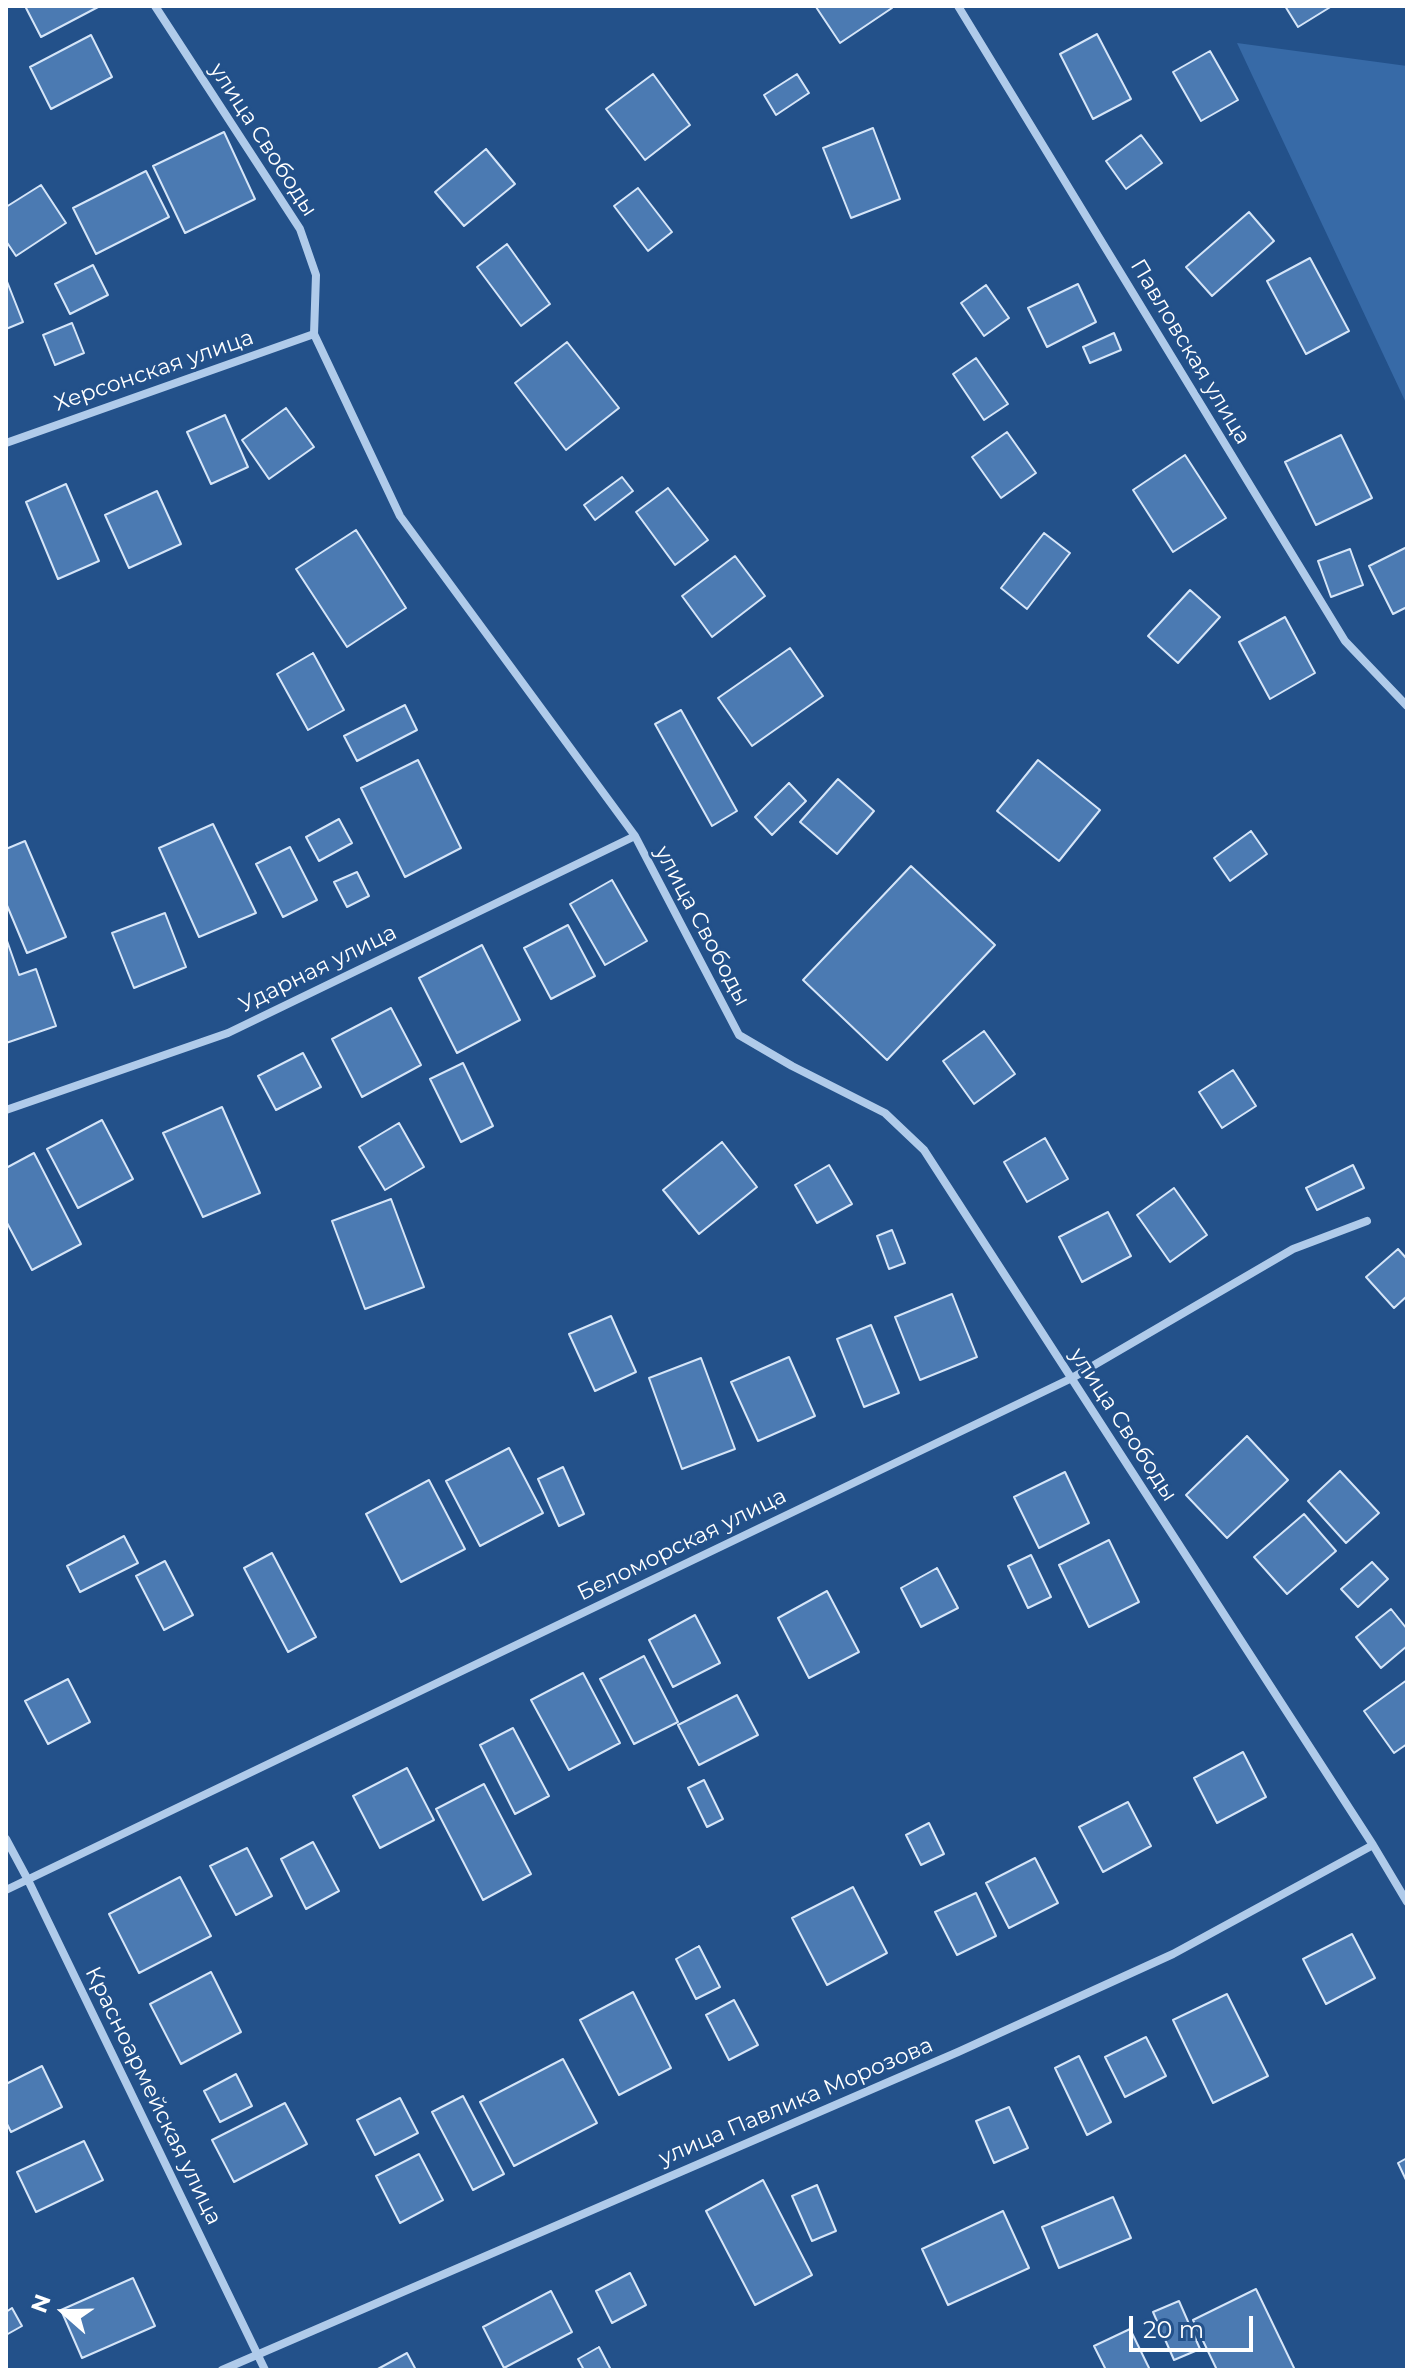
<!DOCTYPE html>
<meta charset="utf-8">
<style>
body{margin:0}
#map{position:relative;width:1413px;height:2376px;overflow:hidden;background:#23518a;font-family:Montserrat,sans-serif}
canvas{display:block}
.frame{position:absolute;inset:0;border:8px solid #fff;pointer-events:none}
.north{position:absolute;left:24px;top:2272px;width:80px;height:80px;-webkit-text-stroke:6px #23518a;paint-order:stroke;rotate:290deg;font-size:22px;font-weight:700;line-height:32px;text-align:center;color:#fff}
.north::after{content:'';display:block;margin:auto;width:28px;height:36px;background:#fff;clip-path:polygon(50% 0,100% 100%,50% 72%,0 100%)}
.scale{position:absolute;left:1129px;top:2316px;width:124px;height:36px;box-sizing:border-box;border:4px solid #fff;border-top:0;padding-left:10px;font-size:24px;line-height:28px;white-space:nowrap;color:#fff;-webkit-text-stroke:6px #23518a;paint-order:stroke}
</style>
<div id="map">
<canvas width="1413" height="2376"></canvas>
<div class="frame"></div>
<div class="north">N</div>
<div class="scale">20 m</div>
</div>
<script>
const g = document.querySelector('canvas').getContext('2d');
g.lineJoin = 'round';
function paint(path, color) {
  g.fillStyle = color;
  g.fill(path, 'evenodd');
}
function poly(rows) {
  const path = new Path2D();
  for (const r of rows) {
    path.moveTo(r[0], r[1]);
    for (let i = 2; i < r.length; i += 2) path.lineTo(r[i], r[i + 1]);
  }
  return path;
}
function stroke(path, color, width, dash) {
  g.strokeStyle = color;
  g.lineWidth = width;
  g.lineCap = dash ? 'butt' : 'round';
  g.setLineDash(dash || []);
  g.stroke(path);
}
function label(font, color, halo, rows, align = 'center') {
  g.font = font + ' Montserrat,sans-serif';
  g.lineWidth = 6;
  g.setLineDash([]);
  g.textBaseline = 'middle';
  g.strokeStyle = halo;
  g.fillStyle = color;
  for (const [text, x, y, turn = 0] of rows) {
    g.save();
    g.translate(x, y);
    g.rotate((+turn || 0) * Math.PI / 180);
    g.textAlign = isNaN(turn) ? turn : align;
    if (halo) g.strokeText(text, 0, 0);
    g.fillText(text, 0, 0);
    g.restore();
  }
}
paint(poly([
 [1237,43,1407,66,1407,405]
]), '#376aa7');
const building = poly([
 [25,6,100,6,41,37,25,6],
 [818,6,891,6,892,8,840,43,816,7,818,6],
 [1285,6,1332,6,1298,27,1285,6],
 [1097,34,1131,99,1093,119,1060,54,1097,34],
 [91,35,112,77,51,109,30,67,91,35],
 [1210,51,1238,100,1201,121,1173,72,1210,51],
 [653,74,690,125,645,160,606,109,653,74],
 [797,74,809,93,776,115,764,95,797,74],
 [873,128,900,199,851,218,823,148,873,128],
 [224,132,255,199,185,233,153,166,224,132],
 [1141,135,1162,163,1126,189,1106,161,1141,135],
 [486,149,515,184,464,226,435,192,486,149],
 [146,171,169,217,96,254,73,208,146,171],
 [41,185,66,223,16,256,6,241,6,207,41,185],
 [638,188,672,232,648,251,614,206,638,188],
 [1249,212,1274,241,1212,296,1186,267,1249,212],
 [507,244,550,304,521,326,477,267,507,244],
 [1310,258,1349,331,1306,354,1267,281,1310,258],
 [93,265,108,295,70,314,55,284,93,265],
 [6,279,23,322,6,329,6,279],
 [1078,284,1096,322,1047,347,1028,308,1078,284],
 [986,285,1009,318,984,336,961,303,986,285],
 [72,323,84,353,55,365,43,335,72,323],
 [1114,333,1121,350,1090,363,1083,347,1114,333],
 [567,342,619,408,566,450,515,383,567,342],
 [976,358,1008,404,984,420,953,374,976,358],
 [286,408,314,447,269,479,242,440,286,408],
 [225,415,248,467,211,484,187,432,225,415],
 [1007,432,1036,473,1001,498,972,457,1007,432],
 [1341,435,1372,498,1316,525,1285,462,1341,435],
 [1185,455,1226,518,1173,552,1133,490,1185,455],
 [622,477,633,491,595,520,584,505,622,477],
 [66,484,99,561,58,579,26,502,66,484],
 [668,488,708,540,675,565,636,512,668,488],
 [157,491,181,544,129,568,105,515,157,491],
 [356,530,406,608,347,647,296,569,356,530],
 [1044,533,1070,553,1027,609,1001,588,1044,533],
 [1407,547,1407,607,1393,614,1369,566,1407,547],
 [1350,549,1363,585,1331,597,1318,561,1350,549],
 [735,556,765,596,712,637,682,596,735,556],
 [1190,590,1220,617,1178,663,1148,636,1190,590],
 [1285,617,1315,673,1270,699,1239,642,1285,617],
 [790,648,823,696,752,746,718,698,790,648],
 [313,653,344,710,308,730,277,674,313,653],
 [405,705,417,730,357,761,344,736,405,705],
 [681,710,737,811,712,826,655,724,681,710],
 [418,760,461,848,405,877,361,788,418,760],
 [1038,760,1100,810,1059,861,997,811,1038,760],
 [838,779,874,811,837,854,800,822,838,779],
 [789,783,806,801,772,835,755,817,789,783],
 [339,819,352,843,319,861,306,837,339,819],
 [213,824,256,913,199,937,159,848,213,824],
 [1251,831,1267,854,1230,881,1214,858,1251,831],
 [25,841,66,937,27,953,6,903,6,849,25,841],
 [290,847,317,900,283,917,256,864,290,847],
 [911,866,995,945,887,1060,803,980,911,866],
 [357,872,369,896,347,907,334,882,357,872],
 [612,880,647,941,605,965,570,904,612,880],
 [165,913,186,967,134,988,112,933,165,913],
 [568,925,595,976,551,999,524,948,568,925],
 [6,938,19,975,36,969,56,1026,6,1043,6,938],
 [482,945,520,1020,457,1053,419,978,482,945],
 [391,1008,421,1065,362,1097,332,1039,391,1008],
 [984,1031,1015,1074,974,1104,943,1061,984,1031],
 [303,1053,321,1087,276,1110,258,1076,303,1053],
 [463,1063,493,1126,461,1142,430,1079,463,1063],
 [1233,1070,1256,1106,1222,1128,1199,1092,1233,1070],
 [222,1107,260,1193,203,1217,163,1133,222,1107],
 [102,1120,133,1179,78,1208,47,1149,102,1120],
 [399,1123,424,1167,385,1190,359,1147,399,1123],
 [1045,1138,1068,1179,1027,1202,1004,1162,1045,1138],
 [722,1142,757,1187,699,1234,663,1190,722,1142],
 [34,1153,81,1244,32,1270,6,1221,6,1168,34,1153],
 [829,1165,852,1204,817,1223,795,1185,829,1165],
 [1353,1165,1364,1188,1317,1210,1306,1188,1353,1165],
 [1174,1188,1207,1235,1170,1262,1137,1215,1174,1188],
 [391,1199,424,1287,365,1309,332,1221,391,1199],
 [1108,1212,1131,1256,1082,1282,1059,1237,1108,1212],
 [892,1230,905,1263,889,1269,877,1236,892,1230],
 [1398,1249,1407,1259,1407,1296,1394,1308,1366,1277,1398,1249],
 [952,1294,977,1357,920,1380,895,1317,952,1294],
 [611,1316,636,1372,595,1391,569,1334,611,1316],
 [871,1325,899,1393,864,1407,837,1339,871,1325],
 [789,1357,815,1416,758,1441,731,1382,789,1357],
 [701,1358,735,1449,682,1469,649,1378,701,1358],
 [1247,1436,1288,1480,1227,1538,1186,1495,1247,1436],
 [509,1448,543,1513,480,1546,446,1481,509,1448],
 [563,1467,584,1514,559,1526,538,1479,563,1467],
 [1340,1471,1379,1513,1346,1543,1308,1501,1340,1471],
 [1065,1472,1089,1523,1039,1548,1014,1497,1065,1472],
 [429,1480,465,1549,401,1582,366,1514,429,1480],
 [1304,1514,1336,1551,1287,1594,1254,1557,1304,1514],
 [124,1536,138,1563,80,1592,67,1566,124,1536],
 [1109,1540,1139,1602,1089,1627,1059,1565,1109,1540],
 [272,1553,316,1637,288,1652,244,1568,272,1553],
 [1031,1555,1051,1597,1028,1608,1008,1566,1031,1555],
 [165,1561,193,1615,164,1630,136,1576,165,1561],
 [1372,1562,1388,1579,1358,1607,1341,1589,1372,1562],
 [937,1568,958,1608,921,1627,901,1588,937,1568],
 [827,1591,859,1652,809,1678,778,1618,827,1591],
 [1391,1609,1407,1629,1407,1646,1381,1668,1356,1637,1391,1609],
 [695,1615,720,1663,673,1687,649,1640,695,1615],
 [644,1656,678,1722,634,1744,600,1679,644,1656],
 [583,1673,620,1743,569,1770,531,1700,583,1673],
 [68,1679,90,1722,48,1744,25,1701,68,1679],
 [1407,1680,1407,1744,1394,1753,1364,1711,1407,1680],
 [737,1695,758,1735,699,1765,678,1725,737,1695],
 [513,1728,549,1796,515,1814,480,1745,513,1728],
 [1243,1752,1266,1797,1217,1823,1194,1778,1243,1752],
 [407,1768,434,1820,380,1848,353,1796,407,1768],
 [704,1780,723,1819,707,1827,688,1788,704,1780],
 [484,1784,531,1874,483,1900,436,1809,484,1784],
 [1128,1802,1151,1846,1103,1872,1079,1827,1128,1802],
 [929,1823,944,1854,921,1865,906,1835,929,1823],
 [313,1842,339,1891,306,1909,281,1859,313,1842],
 [247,1848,272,1896,236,1915,210,1866,247,1848],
 [1035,1858,1058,1903,1009,1928,986,1883,1035,1858],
 [180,1877,211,1936,139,1973,109,1914,180,1877],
 [853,1887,887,1953,827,1985,792,1918,853,1887],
 [976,1893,996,1936,957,1955,935,1912,976,1893],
 [1352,1934,1375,1978,1326,2004,1303,1959,1352,1934],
 [699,1946,720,1987,696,1999,676,1959,699,1946],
 [211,1972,241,2032,181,2064,150,2004,211,1972],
 [633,1992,671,2068,619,2095,580,2020,633,1992],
 [1227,1994,1268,2076,1213,2103,1173,2020,1227,1994],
 [734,2000,758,2045,729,2060,706,2015,734,2000],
 [1146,2037,1166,2076,1125,2097,1105,2057,1146,2037],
 [1079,2056,1111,2122,1087,2135,1055,2068,1079,2056],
 [563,2059,597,2123,514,2166,480,2102,563,2059],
 [42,2066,62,2107,11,2132,6,2122,6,2084,42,2066],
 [236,2074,252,2106,220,2122,204,2091,236,2074],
 [463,2096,504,2174,473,2190,432,2112,463,2096],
 [400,2098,418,2133,375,2155,357,2120,400,2098],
 [285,2103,307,2144,234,2182,212,2140,285,2103],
 [1009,2107,1028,2148,994,2163,976,2121,1009,2107],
 [84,2141,103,2180,36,2212,17,2172,84,2141],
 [419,2154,443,2200,400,2223,376,2176,419,2154],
 [1407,2158,1407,2182,1398,2163,1407,2158],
 [763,2180,812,2275,755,2305,706,2211,763,2180],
 [817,2185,836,2231,812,2241,792,2196,817,2185],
 [1113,2197,1131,2238,1059,2268,1042,2227,1113,2197],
 [1003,2211,1029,2268,948,2305,922,2249,1003,2211],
 [630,2273,646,2305,612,2323,596,2291,630,2273],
 [133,2278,155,2326,82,2358,61,2310,133,2278],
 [1256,2289,1295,2370,1217,2370,1193,2320,1256,2289],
 [551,2291,572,2332,504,2368,483,2327,551,2291],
 [1179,2301,1200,2349,1174,2360,1153,2312,1179,2301],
 [12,2308,22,2326,6,2335,6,2312,12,2308],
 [1130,2329,1150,2370,1106,2370,1094,2346,1130,2329],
 [599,2347,611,2370,584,2370,578,2359,599,2347],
 [407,2353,416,2370,376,2370,407,2353]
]);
paint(building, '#4b7ab2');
stroke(building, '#d5e5f8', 2);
stroke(poly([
 [155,6,300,229,316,275,314,334,400,516,635,836,739,1035,792,1066,885,1113,924,1150,1373,1845,1407,1902],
 [958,6,1345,641,1407,706],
 [6,443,314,334],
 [6,1110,228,1033,635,836],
 [6,1839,28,1880,265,2370],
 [6,1890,1072,1378,1293,1249,1367,1221],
 [222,2370,958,2052,1173,1954,1373,1845]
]), '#b0cbea', 8);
label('22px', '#fff', '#23518a', [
 ["улица Свободы",263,140,57],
 ["Павловская улица",1190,352,59],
 ["Херсонская улица",154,371,-19],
 ["улица Свободы",702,926,62],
 ["Ударная улица",318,969,-26],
 ["улица Свободы",1123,1425,57],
 ["Беломорская улица",682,1545,-26],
 ["Красноармейская улица",153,2096,64],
 ["улица Павлика Морозова",796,2102,-23]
]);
</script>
